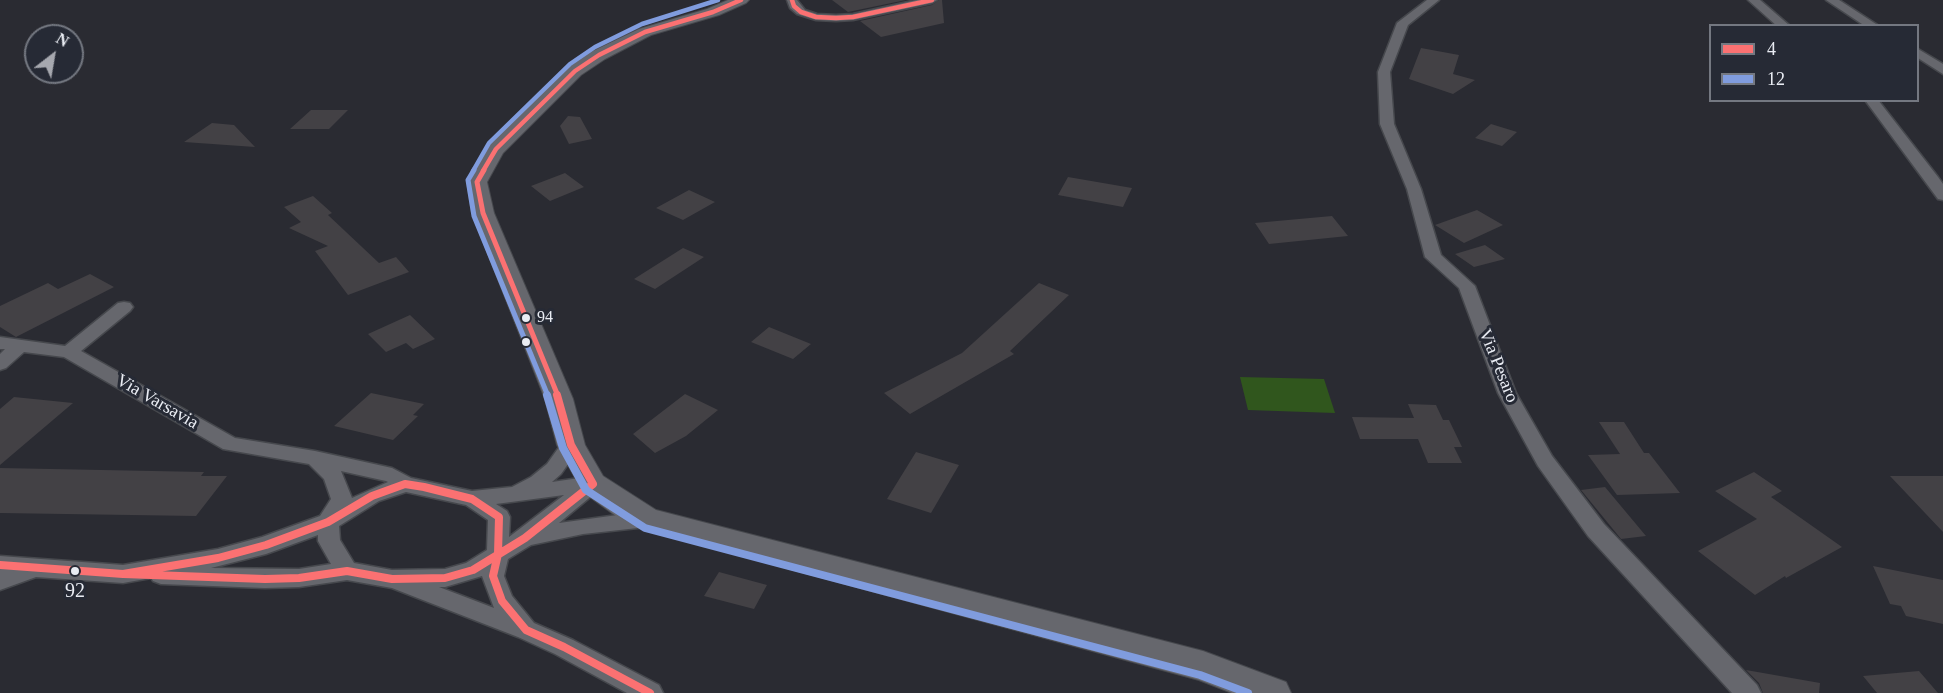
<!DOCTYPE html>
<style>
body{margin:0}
#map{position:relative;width:1943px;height:693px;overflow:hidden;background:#2a2b32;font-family:"Times New Roman",serif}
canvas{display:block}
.legend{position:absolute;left:1709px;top:24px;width:210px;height:78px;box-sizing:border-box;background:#262a35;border:2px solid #747881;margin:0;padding:8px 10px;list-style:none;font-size:18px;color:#e9ecf3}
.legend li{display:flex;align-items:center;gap:12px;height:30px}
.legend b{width:30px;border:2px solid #747881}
.north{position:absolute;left:24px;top:24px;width:60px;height:60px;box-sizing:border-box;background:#262a35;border:2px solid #747881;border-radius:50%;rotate:31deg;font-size:16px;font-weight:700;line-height:24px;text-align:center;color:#e9ecf3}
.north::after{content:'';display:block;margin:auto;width:21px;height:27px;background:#a6a8af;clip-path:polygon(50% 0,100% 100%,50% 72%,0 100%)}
</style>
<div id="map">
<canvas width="1943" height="693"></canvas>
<ul class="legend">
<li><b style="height:8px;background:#fb7172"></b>4</li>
<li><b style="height:8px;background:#809cde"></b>12</li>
</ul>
<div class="north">N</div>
</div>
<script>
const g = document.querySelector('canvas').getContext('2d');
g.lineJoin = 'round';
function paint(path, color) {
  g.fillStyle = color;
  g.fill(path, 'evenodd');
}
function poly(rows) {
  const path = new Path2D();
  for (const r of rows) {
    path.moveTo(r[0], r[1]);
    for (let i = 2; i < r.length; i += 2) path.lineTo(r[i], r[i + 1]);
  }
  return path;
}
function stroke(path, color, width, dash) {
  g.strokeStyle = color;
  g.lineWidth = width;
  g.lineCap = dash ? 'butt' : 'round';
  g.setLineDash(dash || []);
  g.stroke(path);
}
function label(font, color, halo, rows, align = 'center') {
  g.font = font + ' "Times New Roman",serif';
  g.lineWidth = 6;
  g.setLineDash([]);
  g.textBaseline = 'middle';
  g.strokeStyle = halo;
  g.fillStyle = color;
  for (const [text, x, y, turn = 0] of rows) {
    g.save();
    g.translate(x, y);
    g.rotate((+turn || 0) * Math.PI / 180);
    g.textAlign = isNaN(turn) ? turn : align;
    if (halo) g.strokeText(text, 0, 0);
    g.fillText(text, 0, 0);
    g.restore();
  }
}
paint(poly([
 [1240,377,1324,379,1335,413,1248,410]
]), '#30561d');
paint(poly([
 [832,0,906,0,848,12],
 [939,0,942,0,944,23,881,37,860,21,932,5],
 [1421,48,1459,55,1453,74,1475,80,1453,94,1409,79],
 [311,110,348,110,329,129,290,129],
 [568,116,580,117,592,139,569,144,560,126],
 [212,123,234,125,255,147,184,142],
 [1491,124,1517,132,1502,146,1475,138],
 [565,173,584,187,550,201,531,186],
 [1068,177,1132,188,1123,207,1058,195],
 [689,190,715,202,683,220,656,208],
 [313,196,332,213,328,215,379,263,396,257,409,272,348,295,315,251,328,246,289,228,301,222,284,207],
 [1477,210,1503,225,1464,243,1435,225],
 [1332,216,1348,236,1269,244,1255,223],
 [1485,245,1505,259,1474,267,1455,254],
 [683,248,704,257,655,289,634,279],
 [90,274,114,287,16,337,0,327,0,306,48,283,58,289],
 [1039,283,1069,295,1010,351,1014,354,910,414,884,393,962,353],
 [410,315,435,339,413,349,406,343,386,352,368,334],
 [769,327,811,344,793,359,751,342],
 [371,393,424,404,413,415,418,416,393,440,334,426],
 [685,394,718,410,686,436,655,453,633,434],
 [14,397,73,403,0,465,0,409],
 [1408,404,1436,405,1443,420,1449,420,1462,447,1454,447,1462,463,1428,463,1418,439,1360,439,1352,417,1414,418],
 [1599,422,1624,422,1644,453,1649,453,1680,493,1617,495,1588,455,1620,454],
 [916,452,959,465,931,513,887,499],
 [0,468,204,472,201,476,227,476,196,516,0,513],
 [1754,472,1782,491,1771,497,1842,547,1786,578,1785,576,1755,595,1698,551,1757,519,1715,491],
 [1890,476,1943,476,1943,532],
 [1605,487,1646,536,1621,539,1581,490],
 [1873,566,1943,580,1943,624,1906,616,1901,606,1890,604],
 [719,572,767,585,754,609,704,596],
 [1746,670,1820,683,1819,693,1763,693,1759,683],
 [1919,671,1938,693,1877,693,1863,676]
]), '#434145');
const street = poly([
 [787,0,797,0,805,10,817,14,836,15,853,14,917,0,937,0,932,3,853,20,836,21,816,20,797,14,790,8,787,0],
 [1427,0,1439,0,1408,25,1390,72,1394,124,1421,189,1441,255,1475,286,1516,393,1552,456,1604,524,1757,685,1761,693,1732,693,1588,536,1538,466,1498,393,1459,288,1425,257,1407,189,1380,124,1378,72,1397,23,1427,0],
 [1748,0,1760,0,1790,26,1777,26,1748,0],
 [1826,0,1839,0,1879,26,1865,26,1826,0],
 [1918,49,1943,64,1943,74,1918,58,1918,49],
 [1865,100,1878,100,1938,177,1943,184,1943,200,1938,199,1865,100],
 [124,302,130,303,133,307,130,311,81,351,235,438,315,451,392,468,411,478,472,491,512,487,531,477,547,464,564,440,571,438,578,440,581,445,578,450,561,474,552,482,593,476,600,479,603,484,600,489,559,523,647,511,655,513,658,519,655,525,647,527,583,534,531,545,508,559,504,576,512,596,534,623,573,640,659,685,663,693,627,693,555,654,518,637,392,588,347,580,299,587,265,588,161,584,153,581,151,578,123,583,36,577,0,590,0,556,123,565,218,549,262,537,320,516,331,499,324,479,309,464,223,449,64,357,24,352,6,368,0,370,0,354,5,349,0,349,0,337,65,346,118,303,124,302],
 [341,471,386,481,388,482,352,498,341,471],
 [406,492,466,505,488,520,487,550,466,563,445,569,392,570,354,563,340,540,339,526,379,501,406,492],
 [564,495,509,537,510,517,507,511,496,504,564,495],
 [318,535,318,541,331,564,299,569,211,568,266,554,318,535],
 [482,576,494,608,439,587,445,587,482,576]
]);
const secondary = poly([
 [728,0,749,0,746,3,719,15,651,35,605,59,581,75,503,153,487,182,494,213,573,399,585,445,603,476,656,510,1203,651,1286,682,1291,693,1232,693,1199,680,647,530,616,516,583,492,557,445,545,399,472,213,467,182,489,145,569,67,593,51,639,29,707,9,728,0]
]);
stroke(street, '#46484d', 3);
stroke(secondary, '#46484d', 2);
paint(street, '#66676d');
paint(secondary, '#66676d');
stroke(poly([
 [792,0,794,6,801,12,816,17,836,18,853,17,932,0],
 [483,171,496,149,575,71,599,55,645,32,713,12,741,0]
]), '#fb7172', 4.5);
stroke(poly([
 [484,170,477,182,483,213,558,396]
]), '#fb7172', 5);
stroke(poly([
 [0,565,123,574,218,558,266,545,328,522,372,496,405,484,424,487,472,499,499,517,498,554,493,576,502,601,526,630,564,647,650,693],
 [123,574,265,579,299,578,347,571,392,579,445,578,473,570,525,538,593,484,571,445,557,395]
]), '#fb7172', 8);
stroke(poly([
 [473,171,489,143,570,64,595,47,642,24,718,0]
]), '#809cde', 4.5);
stroke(poly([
 [474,170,468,180,474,216,548,396]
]), '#809cde', 5);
stroke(poly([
 [547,395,563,448,586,490,645,528,1200,675,1248,693]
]), '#809cde', 8);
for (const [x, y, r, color] of [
 [526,318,5,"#e9ecf3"],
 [526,342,5,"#e9ecf3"],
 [75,571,5,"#e9ecf3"]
]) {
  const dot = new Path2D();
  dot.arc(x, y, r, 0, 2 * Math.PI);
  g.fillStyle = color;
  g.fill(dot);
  stroke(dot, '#262a35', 2);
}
label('16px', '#e9ecf3', '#262a35', [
 ["94",537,318]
], 'left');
label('18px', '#e9ecf3', '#262a35', [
 ["Via Pesaro",1498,366,68],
 ["Via Varsavia",157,402,30]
]);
label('20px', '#e9ecf3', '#262a35', [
 ["92",75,592]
]);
</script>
